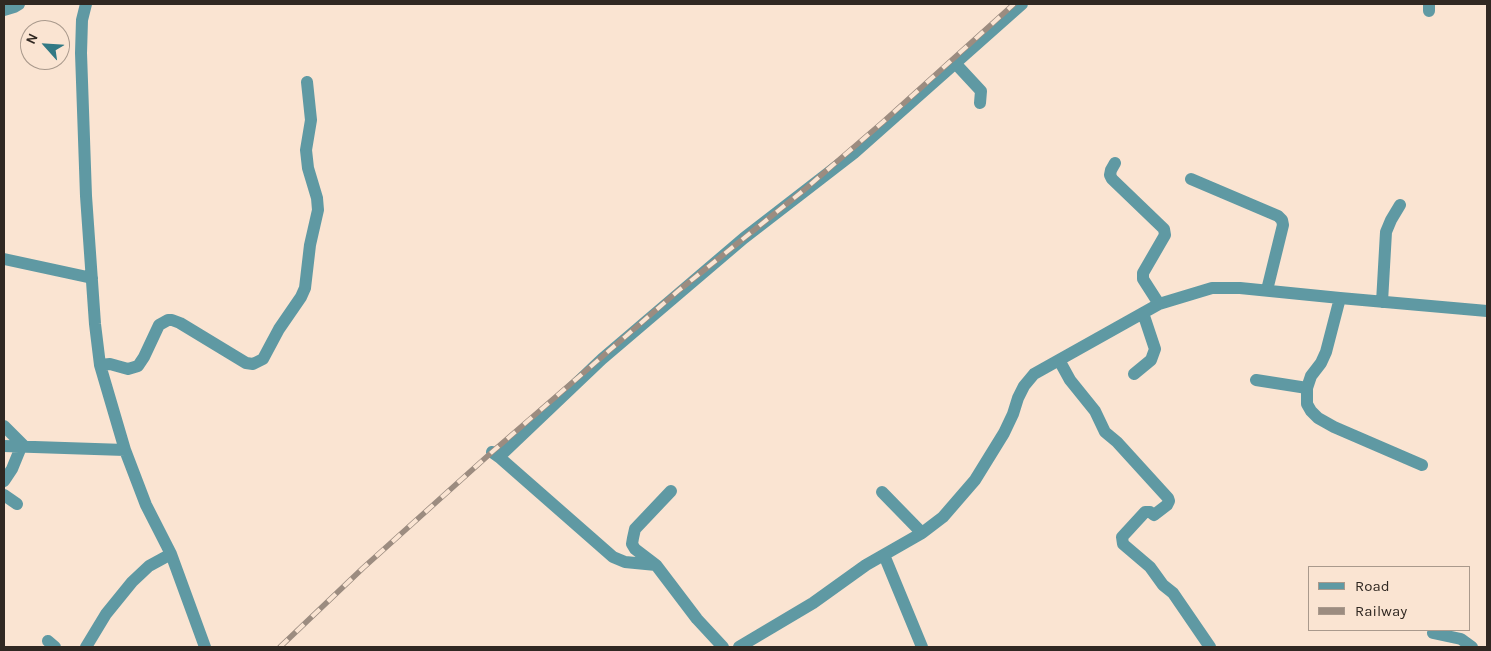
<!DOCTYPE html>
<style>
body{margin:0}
#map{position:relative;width:1491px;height:651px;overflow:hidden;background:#fae4d2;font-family:Karla,sans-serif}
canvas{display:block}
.frame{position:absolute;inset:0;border:5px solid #302822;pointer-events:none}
.legend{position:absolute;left:1308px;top:566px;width:162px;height:65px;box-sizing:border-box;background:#fae4d2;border:1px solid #a9998c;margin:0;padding:6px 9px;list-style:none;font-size:15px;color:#302822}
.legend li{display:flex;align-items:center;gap:10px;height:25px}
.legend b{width:25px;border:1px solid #a9998c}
.north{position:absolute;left:20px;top:20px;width:50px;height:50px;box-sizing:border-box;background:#fae4d2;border:1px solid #a9998c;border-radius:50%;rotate:296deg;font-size:14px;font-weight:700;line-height:20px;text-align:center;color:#302822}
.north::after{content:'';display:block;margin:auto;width:18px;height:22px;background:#327984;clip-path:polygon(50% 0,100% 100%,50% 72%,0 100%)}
</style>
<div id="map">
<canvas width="1491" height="651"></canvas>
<div class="frame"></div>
<ul class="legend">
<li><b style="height:6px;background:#5f99a3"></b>Road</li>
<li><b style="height:6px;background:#9c8c80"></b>Railway</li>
</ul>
<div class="north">N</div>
</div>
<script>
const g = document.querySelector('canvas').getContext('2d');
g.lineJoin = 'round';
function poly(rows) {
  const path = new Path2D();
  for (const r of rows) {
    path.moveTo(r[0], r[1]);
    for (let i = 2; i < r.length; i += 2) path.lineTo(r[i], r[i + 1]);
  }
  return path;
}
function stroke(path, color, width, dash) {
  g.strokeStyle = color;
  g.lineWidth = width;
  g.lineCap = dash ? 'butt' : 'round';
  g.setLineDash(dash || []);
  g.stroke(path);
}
stroke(poly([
 [86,4,82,20,81,53,86,196,95,324,100,365,125,450,146,505,171,554,205,647],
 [1429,4,1429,11],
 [4,10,14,7,19,4],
 [955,63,981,91,980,103],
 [1115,163,1111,170,1110,175,1112,179,1164,229,1165,235,1143,273,1143,279,1159,304],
 [1191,179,1278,216,1282,220,1283,225,1267,290],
 [4,259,92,278],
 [1340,298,1326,352,1321,363,1311,376,1307,388,1307,404,1311,411,1318,418,1334,427,1422,465],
 [1382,302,1386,232,1391,220,1400,205],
 [1059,360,1070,380,1095,411,1105,432,1117,442,1168,498,1169,501,1167,505,1154,515,1150,512,1145,512,1122,537,1123,544,1150,567,1163,585,1173,593,1210,647],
 [100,365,110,364,128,369,138,366,144,357,159,325,168,320,172,320,180,323,246,363,253,364,263,359,279,329,301,297,305,288,310,245,318,210,317,198,308,168,306,150,311,120,307,82],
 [1134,374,1151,360,1155,349,1143,313],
 [1256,380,1307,388],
 [4,426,24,446],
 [4,446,125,450],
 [492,452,499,457,613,557,625,562,656,565,697,619,723,647],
 [499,457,602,359,744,238,854,153,1022,4],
 [4,481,12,469,21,447],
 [882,492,922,533],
 [4,495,17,504],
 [884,555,922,647],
 [656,565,635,549,632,544,633,538,635,529,671,491],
 [1433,633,1461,639,1472,647],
 [48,641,55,647],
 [86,647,106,614,132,582,149,566,171,554],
 [739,647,813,603,866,565,922,533,943,517,975,480,1004,433,1013,414,1018,398,1024,386,1034,374,1159,304,1212,288,1240,288,1340,298,1487,311]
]), '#5f99a3', 12);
const rail = poly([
 [280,647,363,568,492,452,678,291,804,190,883,122,1014,4]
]);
stroke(rail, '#9c8c80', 5.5);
stroke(rail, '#fae4d2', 4, [11]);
</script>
